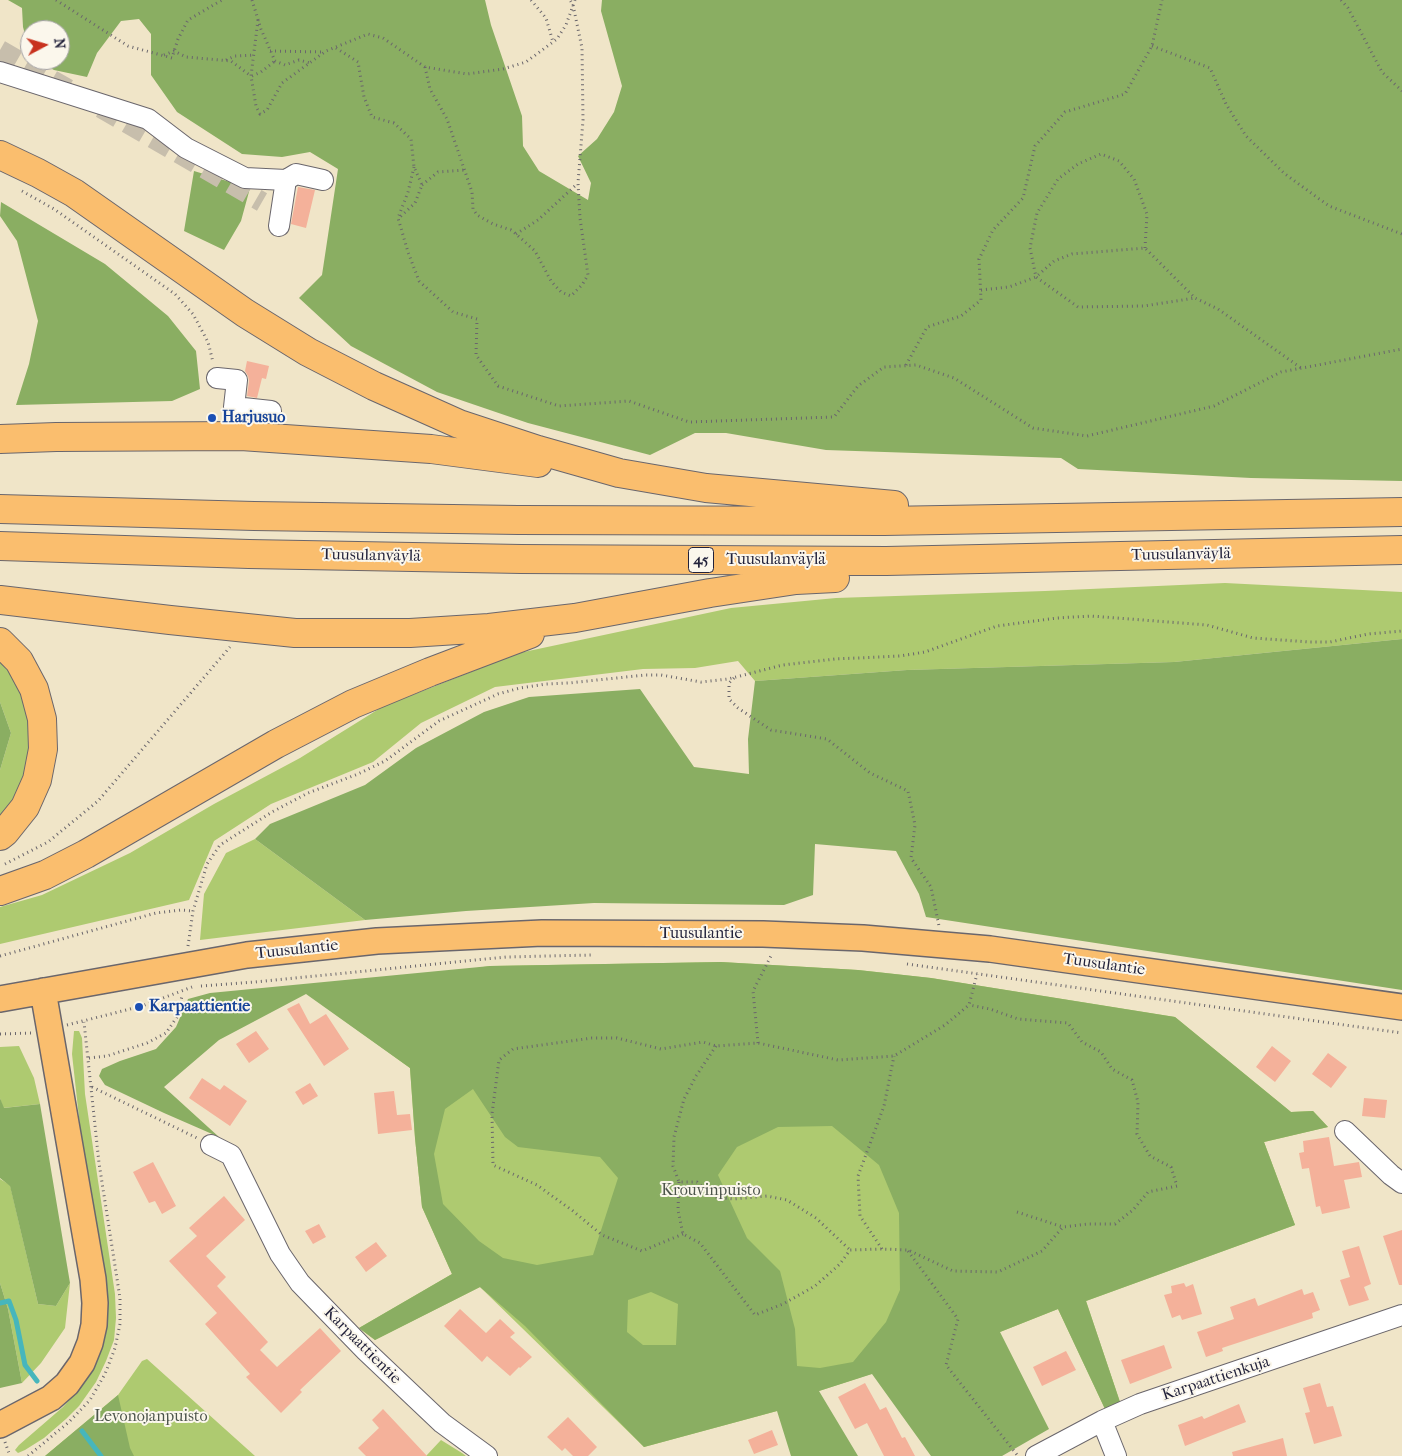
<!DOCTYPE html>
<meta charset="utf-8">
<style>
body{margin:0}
#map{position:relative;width:1402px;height:1456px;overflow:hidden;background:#f0e5c8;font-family:"IM FELL French Canon",serif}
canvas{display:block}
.north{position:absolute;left:20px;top:20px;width:50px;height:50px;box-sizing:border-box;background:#fbf7ec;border:1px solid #a4a2a5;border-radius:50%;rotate:84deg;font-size:14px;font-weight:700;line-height:20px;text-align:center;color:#22223b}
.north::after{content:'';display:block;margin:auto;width:18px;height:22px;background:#c8321e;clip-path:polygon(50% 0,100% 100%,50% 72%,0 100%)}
</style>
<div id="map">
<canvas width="1402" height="1456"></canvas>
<div class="north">N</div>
</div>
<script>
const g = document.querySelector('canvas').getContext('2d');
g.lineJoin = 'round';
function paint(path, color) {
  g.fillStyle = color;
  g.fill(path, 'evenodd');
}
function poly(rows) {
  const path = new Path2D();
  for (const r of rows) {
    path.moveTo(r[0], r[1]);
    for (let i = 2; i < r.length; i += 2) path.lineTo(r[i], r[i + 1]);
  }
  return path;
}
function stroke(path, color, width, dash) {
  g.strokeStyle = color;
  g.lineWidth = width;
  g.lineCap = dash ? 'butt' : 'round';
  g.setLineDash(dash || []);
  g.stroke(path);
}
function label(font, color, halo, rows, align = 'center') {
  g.font = font + ' "IM FELL French Canon",serif';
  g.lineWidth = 4;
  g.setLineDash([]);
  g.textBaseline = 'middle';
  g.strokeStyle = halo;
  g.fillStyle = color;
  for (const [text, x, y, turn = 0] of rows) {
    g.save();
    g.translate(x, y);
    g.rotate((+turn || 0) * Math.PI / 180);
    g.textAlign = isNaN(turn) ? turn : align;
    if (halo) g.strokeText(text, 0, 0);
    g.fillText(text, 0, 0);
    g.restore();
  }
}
paint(poly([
 [1225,583,1402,592,1402,639,1174,662,907,670,755,681,738,661,695,668,643,669,495,687,421,723,373,762,271,804,214,841,189,900,0,944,0,907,42,895,130,853,214,804,300,758,382,707,519,653,731,608,836,598,1045,591],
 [0,655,34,712,31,777,0,823,0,770,11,733,0,702],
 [255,839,365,920,200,940,204,894,226,853],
 [721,962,858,970,931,978,1175,1017,1291,1112,1313,1111,1328,1127,1264,1142,1295,1225,1086,1301,1120,1402,1105,1409,1058,1309,1000,1332,819,1391,777,1411,644,1447,480,1287,375,1340,359,1328,452,1274,422,1207,415,1138,410,1068,306,993,490,966],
 [74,1031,79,1031,82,1038,85,1094,115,1294,116,1318,114,1340,106,1361,96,1382,79,1406,66,1419,44,1438,25,1450,18,1453,15,1450,19,1445,63,1407,82,1386,93,1366,83,1154,72,1054],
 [19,1046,34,1078,40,1104,3,1108,0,1098,0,1047],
 [0,1179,10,1185,38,1304,56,1306,70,1283,65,1328,41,1363,22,1383,8,1309,0,1283],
 [147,1359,255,1456,45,1456,118,1395,142,1361],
 [441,1440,462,1453,466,1456,426,1456]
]), '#aeca70');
paint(poly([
 [8,0,485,0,491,25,522,116,523,146,539,171,588,200,591,183,578,156,597,139,614,112,622,86,601,11,602,0,1402,0,1402,481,1251,478,1078,469,1061,458,826,450,726,433,695,433,650,455,528,423,437,392,351,346,299,298,322,275,338,169,310,152,282,157,242,154,177,112,151,75,151,34,139,19,121,21,97,53,87,77,54,70,36,60,60,60,60,30,30,30,30,53,23,27,22,8],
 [194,171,250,188,241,221,224,250,184,231],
 [1,202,105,264,168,316,196,351,200,389,172,401,16,405,29,364,38,321,17,241,0,216],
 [1402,639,1402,990,926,917,919,894,896,851,815,844,813,895,784,905,594,903,466,911,365,920,255,839,270,824,365,785,416,748,484,712,529,697,640,689,694,767,749,774,748,739,755,681,907,670,1174,662],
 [0,702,11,733,0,770],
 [721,962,858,970,931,978,1175,1017,1291,1112,1313,1111,1328,1127,1264,1142,1295,1225,1086,1301,1120,1402,1105,1409,1058,1309,1000,1332,1049,1429,1002,1456,931,1456,872,1374,819,1391,858,1456,791,1456,777,1411,644,1447,525,1326,480,1287,375,1340,359,1328,452,1274,422,1207,415,1138,410,1068,306,994,219,1040,164,1087,219,1137,164,1113,105,1085,99,1076,102,1069,120,1061,156,1049,176,1027,188,999,210,993,490,966],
 [473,1089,505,1137,518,1147,600,1157,618,1178,593,1255,537,1265,503,1258,479,1241,443,1204,434,1154,445,1109],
 [832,1126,879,1165,899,1213,900,1290,886,1322,853,1362,820,1368,797,1366,795,1329,780,1271,747,1238,718,1175,737,1147,778,1127],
 [651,1292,678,1304,676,1345,643,1345,627,1332,628,1300],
 [0,1098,4,1108,40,1104,70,1283,56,1306,38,1304,10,1186,0,1178],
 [0,1283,8,1309,22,1383,0,1388],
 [118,1395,130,1448,134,1456,45,1456]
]), '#8aae62');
stroke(poly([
 [0,1303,9,1301,16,1320,25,1365,37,1381],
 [82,1431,101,1456]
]), '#46b6bc', 5);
paint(poly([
 [298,187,315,190,306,228,291,224],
 [247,361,269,366,266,379,262,378,257,398,247,396,249,381,248,376,245,371],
 [299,1003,310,1024,326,1014,349,1049,324,1066,287,1009],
 [256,1031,269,1049,249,1063,236,1044],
 [1272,1046,1291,1061,1275,1082,1256,1067],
 [1328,1053,1347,1067,1331,1088,1312,1074],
 [202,1078,220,1090,224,1085,247,1101,230,1126,189,1098],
 [310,1083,318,1096,303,1105,295,1092],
 [394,1091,397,1115,410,1114,412,1130,378,1134,374,1093],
 [1364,1098,1387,1100,1385,1118,1362,1116],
 [1329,1137,1334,1166,1359,1162,1362,1177,1344,1180,1350,1208,1322,1214,1320,1206,1316,1207,1309,1168,1302,1169,1299,1153,1304,1152,1303,1141],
 [153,1162,176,1206,162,1214,155,1201,149,1203,133,1172],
 [224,1196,245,1220,206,1256,226,1277,217,1286,268,1342,260,1350,277,1367,320,1328,341,1351,300,1390,302,1392,281,1413,246,1377,250,1374,205,1324,217,1313,169,1261,197,1236,189,1228],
 [319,1224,326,1237,313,1244,305,1231],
 [1402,1230,1402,1285,1399,1285,1383,1236],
 [376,1242,387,1256,366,1272,355,1257],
 [1359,1246,1371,1284,1364,1287,1369,1300,1349,1306,1340,1280,1350,1277,1342,1251],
 [1184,1283,1186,1287,1193,1284,1202,1314,1182,1320,1180,1315,1172,1318,1164,1295,1172,1293,1171,1286],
 [1302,1289,1304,1295,1313,1292,1320,1310,1312,1313,1313,1318,1222,1348,1223,1351,1206,1357,1197,1332,1234,1319,1230,1307,1255,1298,1258,1306],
 [460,1309,486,1333,500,1319,515,1333,510,1337,532,1357,520,1368,519,1367,510,1376,487,1356,482,1362,444,1326],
 [1164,1345,1172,1368,1130,1384,1121,1360],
 [1066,1351,1076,1370,1042,1386,1033,1367],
 [865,1383,880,1410,886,1407,902,1438,905,1437,915,1456,884,1456,867,1423,855,1429,838,1397],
 [1320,1383,1327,1407,1333,1406,1342,1436,1314,1444,1305,1413,1310,1412,1303,1388],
 [1239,1404,1246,1422,1185,1446,1178,1425,1202,1416,1204,1419],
 [383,1409,427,1456,366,1456,358,1448,379,1428,372,1420],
 [568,1417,597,1447,588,1456,573,1456,565,1448,562,1451,547,1437],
 [772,1430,778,1445,754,1454,748,1440],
 [1283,1438,1287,1456,1233,1456,1232,1452]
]), '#f4b19a');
stroke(poly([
 [0,50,68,89],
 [101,108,262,202]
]), '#c7beac', 20, [20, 10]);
const minor = poly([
 [0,72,148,119,186,148,245,178,286,180,296,174,323,180],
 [279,226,286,180],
 [217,378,237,380,234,407,271,411],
 [1345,1131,1391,1175,1402,1183],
 [211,1145,231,1155,280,1254,300,1283,366,1351,442,1423,487,1456],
 [1102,1421,1116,1456],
 [1036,1456,1102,1421,1140,1404,1402,1315]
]);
const major = poly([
 [0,999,247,955,377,941,542,933,763,934,863,938,990,949,1402,1007],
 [0,1425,51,1398,67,1384,82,1363,90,1343,94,1325,95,1303,93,1279,43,991]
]);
const highway = poly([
 [0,155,38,173,74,193,245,313,308,352,374,386,459,424,538,450,619,473,706,488,894,505],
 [0,439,56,437,241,436,431,449,538,463],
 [0,509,254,516,518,520,884,521,1402,512],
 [0,546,249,554,521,559,886,561,1402,550],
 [0,600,170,620,295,633,410,633,489,628,575,618,710,593,796,580,835,578],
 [0,642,19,661,34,689,42,719,43,749,37,780,25,807,5,832,0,836],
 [0,891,45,875,86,854,276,744,353,704,430,672,530,634]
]);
stroke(minor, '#6a666c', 22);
stroke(major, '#6a666c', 28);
stroke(highway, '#6a666c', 30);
stroke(poly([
 [56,0,128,46,172,58,178,39,188,20,222,0],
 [252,0,261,29,275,61,285,65,299,60,310,63],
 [531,0,546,18,553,42],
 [1341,0,1348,8,1382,72,1402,91],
 [258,20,251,76,256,106,260,114,267,110,282,83,326,51,368,34,383,38,425,67,467,74,503,69,526,62,557,39,566,25,575,0],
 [1152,46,1210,68,1226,104,1246,136,1285,174,1329,206,1402,234],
 [336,48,358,62,364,97,372,117,394,123,411,139,414,167,422,185,415,203,399,218],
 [270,51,325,52],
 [164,55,174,51,186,57,231,61,251,76],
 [226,60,235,56,254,55],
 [425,67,430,89,447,119,472,192,473,209,477,215,493,224,511,230,516,234,535,251,551,281,561,292,571,296,582,285,588,275,580,218,578,183,583,120,582,48,573,5,570,0],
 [252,76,261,72,275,61],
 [414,167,408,192,398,218,408,252,419,281,453,312,477,319,476,355,498,386,559,406,629,401,689,422,834,417,858,386,884,367,916,365,954,378,1033,428,1087,436,1214,406,1281,372,1402,349],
 [422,185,438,172,464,170],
 [22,191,54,209,175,294,193,314,208,342,213,362],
 [516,234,538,220,577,184],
 [1145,248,1147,214,1134,179,1119,161,1101,154,1078,164,1058,179,1037,213,1030,248,1036,277,1078,307,1144,306,1195,298],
 [981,290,1009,287,1036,277,1054,261,1072,254,1145,248,1195,298,1218,309,1301,368],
 [906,365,927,327,961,316,981,300,979,259,993,230,1023,198,1035,146,1065,112,1125,94,1152,46,1162,0],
 [734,678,729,683,729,699,738,708,771,730,827,739,870,773,908,791,915,825,911,858,931,887,939,926],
 [5,864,48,842,98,801,230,647],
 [188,946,193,911,207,864,220,845,272,812,308,793,358,774,385,761,439,721,498,694,520,688,546,684,569,683,645,675,661,675,701,682,728,679,783,665,835,659,900,656,925,652,997,626,1057,618,1091,616,1207,625,1253,638,1310,642,1330,642,1368,634,1402,631],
 [0,956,156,913,181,910,193,911],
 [907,964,1402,1033],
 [201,986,255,982,506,957,591,955],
 [67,1025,142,1006,192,987],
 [0,1034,32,1033],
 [758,1043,753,991,772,954],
 [716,1046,696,1076,684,1099,674,1137,673,1166,679,1182,697,1182,713,1197,733,1199,767,1196,787,1200,816,1218,850,1250],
 [89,1058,107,1056,147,1043,166,1033,177,1017,182,996],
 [92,1087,197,1138],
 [679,1182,678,1210,683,1234,700,1243,755,1315,783,1304,815,1286,840,1264,850,1250,882,1249,908,1250,953,1271,998,1272,1042,1251,1063,1227,1088,1224,1115,1224,1133,1210,1148,1192,1177,1186,1171,1167,1150,1156,1137,1134,1138,1102,1132,1080,1112,1069,1101,1052,1082,1042,1068,1023,1018,1019,990,1009,969,1005],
 [1017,1212,1063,1227],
 [683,1234,642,1251,602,1235,573,1211,537,1185,493,1165,492,1114,499,1060,513,1049,592,1038,617,1038,661,1049,703,1042,716,1046,758,1043,838,1060,894,1056,945,1025,969,1005,977,974],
 [882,1249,860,1216,858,1176,884,1106,894,1056],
 [908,1251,958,1319,946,1365,1018,1456],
 [5,1442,10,1456],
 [28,1456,69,1422,90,1400,105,1374,115,1348,120,1324,120,1298,99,1163,84,1022]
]), '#6a666c', 3, [1, 4]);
stroke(minor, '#fff', 20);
stroke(major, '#fabe6e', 25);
stroke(highway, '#fabe6e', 28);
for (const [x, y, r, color] of [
 [212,418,5,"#1a4fb4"],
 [139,1007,5,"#1a4fb4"]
]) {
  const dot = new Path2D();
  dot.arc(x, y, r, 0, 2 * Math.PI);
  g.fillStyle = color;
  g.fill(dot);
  stroke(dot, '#fbf7ec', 2);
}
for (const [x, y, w] of [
 [701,560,25]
]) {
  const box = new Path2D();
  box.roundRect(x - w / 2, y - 12.5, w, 25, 4);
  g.fillStyle = '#fbf7ec';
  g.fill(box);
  stroke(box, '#22223b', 1);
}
label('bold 15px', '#22223b', null, [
 ["45",701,560]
]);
label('bold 16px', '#164399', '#fbf7ec', [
 ["Harjusuo",222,418],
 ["Karpaattientie",149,1007]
], 'left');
label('16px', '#22223b', '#fbf7ec', [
 ["Tuusulanväylä",1181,555,-1],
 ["Tuusulanväylä",371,556,1],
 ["Tuusulanväylä",776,560],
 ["Tuusulantie",701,934],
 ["Tuusulantie",297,950,-6],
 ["Tuusulantie",1104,965,8],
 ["Karpaattientie",362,1346,45],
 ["Karpaattienkuja",1216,1379,-18]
]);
label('16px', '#4c544b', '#fbf7ec', [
 ["Krouvinpuisto",711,1191],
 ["Levonojanpuisto",151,1417]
]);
</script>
